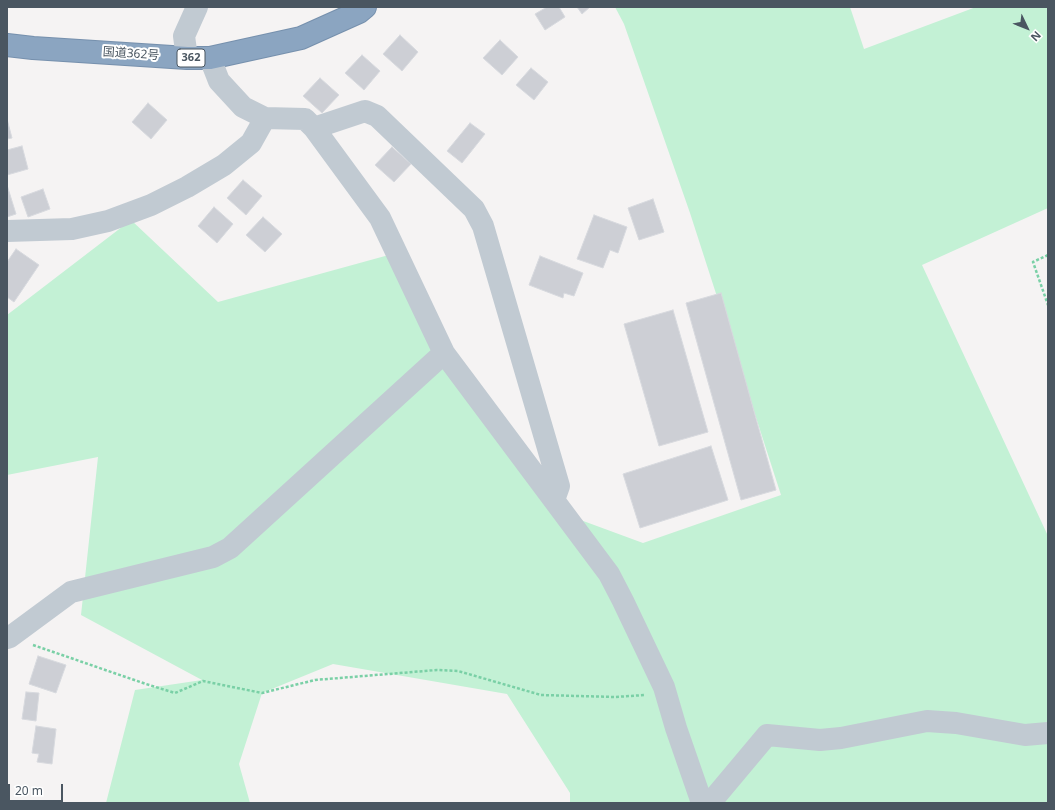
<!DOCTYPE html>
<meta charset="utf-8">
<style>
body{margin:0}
#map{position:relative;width:1055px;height:810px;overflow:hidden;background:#f5f3f3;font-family:"Noto Sans",sans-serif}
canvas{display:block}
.frame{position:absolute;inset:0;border:8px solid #4a5661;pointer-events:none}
.north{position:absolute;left:1007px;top:8px;width:40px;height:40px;-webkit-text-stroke:3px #fff;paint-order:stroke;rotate:133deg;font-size:11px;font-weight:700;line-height:16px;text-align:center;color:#4a5661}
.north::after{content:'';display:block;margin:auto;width:14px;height:18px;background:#4a5661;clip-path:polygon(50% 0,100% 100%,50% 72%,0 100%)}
.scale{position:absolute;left:8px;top:784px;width:55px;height:18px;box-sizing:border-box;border:2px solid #4a5661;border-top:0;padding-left:5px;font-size:12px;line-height:14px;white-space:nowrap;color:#4a5661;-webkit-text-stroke:3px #fff;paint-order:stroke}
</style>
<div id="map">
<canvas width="1055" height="810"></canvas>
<div class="frame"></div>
<div class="north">N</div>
<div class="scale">20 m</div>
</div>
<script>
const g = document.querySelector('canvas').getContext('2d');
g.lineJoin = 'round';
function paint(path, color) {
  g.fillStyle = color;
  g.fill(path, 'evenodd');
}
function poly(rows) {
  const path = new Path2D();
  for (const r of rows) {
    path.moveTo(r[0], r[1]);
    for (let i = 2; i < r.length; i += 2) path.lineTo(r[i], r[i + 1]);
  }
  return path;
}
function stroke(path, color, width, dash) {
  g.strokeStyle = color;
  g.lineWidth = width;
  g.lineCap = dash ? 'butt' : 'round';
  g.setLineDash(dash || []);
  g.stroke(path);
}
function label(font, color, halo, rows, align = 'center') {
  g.font = font + ' "Noto Sans","Noto Sans JP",sans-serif';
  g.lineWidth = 4;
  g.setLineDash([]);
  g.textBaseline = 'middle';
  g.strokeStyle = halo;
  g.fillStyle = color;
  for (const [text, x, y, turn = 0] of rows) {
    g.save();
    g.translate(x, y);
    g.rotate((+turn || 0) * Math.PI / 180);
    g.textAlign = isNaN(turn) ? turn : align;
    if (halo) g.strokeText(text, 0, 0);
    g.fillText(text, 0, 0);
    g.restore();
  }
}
paint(poly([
 [615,7,850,7,864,49,976,7,1048,7,1048,208,922,265,1048,536,1048,803,570,803,570,793,507,694,333,664,262,693,239,764,250,803,106,803,135,690,202,680,81,615,98,457,7,475,7,315,131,220,218,302,396,253,548,508,643,543,781,495,690,213,624,24]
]), '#c3f1d5');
const building = poly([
 [547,7,559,7,565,17,545,30,535,14,547,7],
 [577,7,590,7,582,14,577,7],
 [400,35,418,52,402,71,383,54,400,35],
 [500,40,518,57,502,75,483,58,500,40],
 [362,55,380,71,364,90,345,73,362,55],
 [531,68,548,82,534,100,516,85,531,68],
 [320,78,339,95,322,113,303,96,320,78],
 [148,103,167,120,151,139,132,122,148,103],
 [7,119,12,138,7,139,7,119],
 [470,123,485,134,462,163,447,151,470,123],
 [22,146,28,169,7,175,7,150,22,146],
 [392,147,411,164,394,182,375,165,392,147],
 [243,180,262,196,246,215,227,198,243,180],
 [7,185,16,214,7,217,7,185],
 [43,189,50,209,28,217,21,197,43,189],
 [653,199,664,232,639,240,628,208,653,199],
 [214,207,233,224,217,243,198,226,214,207],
 [594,215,627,227,618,253,610,250,603,268,577,259,594,215],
 [263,217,282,234,265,252,246,235,263,217],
 [16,249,39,265,14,302,7,297,7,262,16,249],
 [540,256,583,273,574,296,564,293,563,298,529,285,540,256],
 [721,293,776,490,741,500,686,303,721,293],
 [673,310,708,432,659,446,624,324,673,310],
 [711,446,728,500,640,528,623,474,711,446],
 [38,656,66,665,56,693,29,684,38,656],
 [26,692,39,693,36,721,22,719,26,692],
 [36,726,56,729,52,764,37,762,39,754,32,753,36,726]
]);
paint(building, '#cdcfd5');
stroke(building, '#d7d9de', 1);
const highway = poly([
 [7,45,33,48,187,58,210,58,301,38,359,12,365,7]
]);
stroke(highway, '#7690ad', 24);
stroke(poly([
 [1048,255,1033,262,1048,305],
 [33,645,146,684,175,693,203,681,262,693,315,680,437,670,458,671,541,695,615,697,645,695]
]), '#7ad0a6', 2.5, [3, 2]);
stroke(poly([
 [187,58,184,36,197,7],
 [210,58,219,81,243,107,265,118,305,119,314,128,380,218,444,353,609,574,623,601,664,687,676,728,702,803],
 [314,128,365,111,377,116,474,209,483,226,559,486,554,500],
 [7,231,72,229,108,221,151,205,187,187,224,165,251,143,265,118],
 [7,638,10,637,71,592,213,557,230,548,444,353],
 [710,803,767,735,820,740,841,738,927,721,956,723,1025,735,1048,733]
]), '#c1cad2', 22);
stroke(highway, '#8ba5c1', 22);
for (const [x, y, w] of [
 [191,58,28]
]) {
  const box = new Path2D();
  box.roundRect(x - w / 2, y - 9, w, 18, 3);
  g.fillStyle = '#fff';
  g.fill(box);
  stroke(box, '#4a5661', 1);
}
label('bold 11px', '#4a5661', null, [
 ["362",191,58]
]);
label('12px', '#4a5661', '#fff', [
 ["国道362号",131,54,4]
]);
</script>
